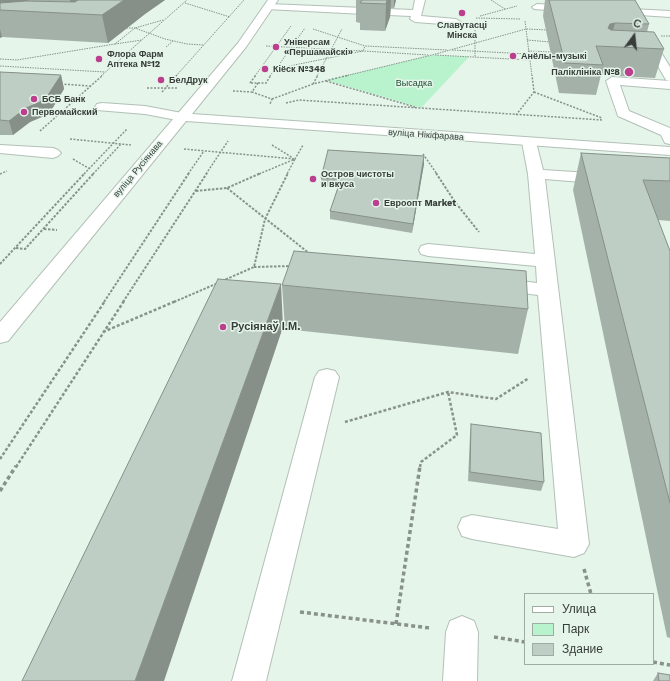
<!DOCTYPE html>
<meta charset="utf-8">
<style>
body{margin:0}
#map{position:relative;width:670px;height:681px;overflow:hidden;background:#e5f5ea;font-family:"Work Sans",sans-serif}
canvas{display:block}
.legend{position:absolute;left:524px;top:593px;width:130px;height:72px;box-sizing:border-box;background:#e5f5ea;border:1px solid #9faba3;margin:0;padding:5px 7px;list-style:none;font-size:12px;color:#373d39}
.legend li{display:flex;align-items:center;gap:8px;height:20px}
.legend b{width:20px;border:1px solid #9faba3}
.north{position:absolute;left:614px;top:16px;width:40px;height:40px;-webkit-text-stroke:3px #e5f5ea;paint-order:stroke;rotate:15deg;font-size:11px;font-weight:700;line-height:16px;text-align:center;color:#373d39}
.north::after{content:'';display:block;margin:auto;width:14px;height:18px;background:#373d39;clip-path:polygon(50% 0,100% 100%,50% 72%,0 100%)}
</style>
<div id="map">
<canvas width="670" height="681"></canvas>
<ul class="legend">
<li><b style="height:5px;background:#fff"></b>Улица</li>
<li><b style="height:11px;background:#b9f3ce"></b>Парк</li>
<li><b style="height:11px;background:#bfcec4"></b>Здание</li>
</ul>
<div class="north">С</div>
</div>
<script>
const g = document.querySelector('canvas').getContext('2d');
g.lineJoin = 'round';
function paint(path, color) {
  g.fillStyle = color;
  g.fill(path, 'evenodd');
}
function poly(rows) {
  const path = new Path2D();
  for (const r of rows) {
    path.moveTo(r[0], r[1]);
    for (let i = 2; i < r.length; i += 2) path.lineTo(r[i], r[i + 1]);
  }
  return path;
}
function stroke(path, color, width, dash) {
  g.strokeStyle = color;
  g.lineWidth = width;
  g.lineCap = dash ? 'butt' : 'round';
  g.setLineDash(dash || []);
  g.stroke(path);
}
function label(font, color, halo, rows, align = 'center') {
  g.font = font + ' "Work Sans",sans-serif';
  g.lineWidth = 3;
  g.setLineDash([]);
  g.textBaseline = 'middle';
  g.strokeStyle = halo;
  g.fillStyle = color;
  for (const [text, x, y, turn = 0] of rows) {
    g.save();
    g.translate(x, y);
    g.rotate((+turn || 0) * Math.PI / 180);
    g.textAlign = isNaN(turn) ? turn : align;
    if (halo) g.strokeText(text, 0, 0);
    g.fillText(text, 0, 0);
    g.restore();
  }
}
paint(poly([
 [432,55,469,57,421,108,326,80]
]), '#b9f3ce');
const minor = poly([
 [415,0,425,0,421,16,456,19,461,22,456,25,415,22,410,19,411,16,388,15,383,12,388,9,413,10,415,0],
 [269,4,364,8,369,11,364,14,266,9,264,7,266,5,269,4],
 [537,4,574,6,579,9,574,12,534,9,532,7,537,4],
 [612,8,670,11,670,17,609,13,607,11,609,9,612,8],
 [632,52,662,54,670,67,670,81,666,80,654,59,628,57,626,55,628,53,632,52],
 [612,77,670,81,670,89,620,85,629,111,670,128,670,144,665,143,661,135,618,116,606,81,612,77],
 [102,103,145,106,187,114,189,117,187,120,182,121,145,114,97,110,95,107,97,104,102,103],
 [529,138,534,139,536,142,543,170,606,174,612,176,614,179,612,182,606,184,545,179,589,544,584,553,574,557,472,539,462,536,458,527,462,518,472,515,558,529,538,295,497,290,490,288,487,284,490,280,497,278,537,283,536,266,428,256,421,254,419,250,421,246,428,244,535,254,528,174,522,142,524,139,529,138],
 [0,145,53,148,58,150,61,153,58,156,53,158,0,153,0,145],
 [327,369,335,371,339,377,266,681,232,681,315,377,319,371,327,369],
 [462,616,474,621,478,632,477,681,443,681,446,632,450,621,462,616]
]);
const major = poly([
 [268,0,278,0,246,47,192,114,670,147,670,155,186,121,8,341,0,343,0,322,238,43,268,0]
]);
stroke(minor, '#b2c0b7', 2);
stroke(major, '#b2c0b7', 2);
stroke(poly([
 [491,0,505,9],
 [185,3,230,17],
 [480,16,517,6],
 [476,18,521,19],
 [525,21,532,76],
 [124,28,135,28,165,39,187,44,204,45],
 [313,29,365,46,447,50],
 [475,30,475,57],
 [661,36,670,36],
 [527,40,550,42],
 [115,44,142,40],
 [266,46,363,51,365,46],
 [166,47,173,41],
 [452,50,528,54],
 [528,51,550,52],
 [435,55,529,60],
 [0,59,17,60,115,44,135,28,163,20],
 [0,66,105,72],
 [276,69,305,28],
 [101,76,187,0],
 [176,76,244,0],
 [255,76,291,26],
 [270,76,275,69,363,51,428,55],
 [317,76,342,29],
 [345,76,432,55,526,29,548,30]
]), '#88928b', 1, [1.5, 1]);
stroke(poly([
 [326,81,415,107],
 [250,83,256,75],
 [251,83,258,83,252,92,272,99,270,104],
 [258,83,266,83,271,75],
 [61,84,90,86],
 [313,84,318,75],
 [147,88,178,88],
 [233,91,252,92],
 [162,92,177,75],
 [534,92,602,118],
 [272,99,313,84,349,75],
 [286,103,299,100,602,120],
 [516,115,534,92,532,75],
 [40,131,103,75],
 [70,139,131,145],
 [272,145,293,158],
 [184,149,295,159,287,174],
 [423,154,437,174],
 [73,159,90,169],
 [0,174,7,171],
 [84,174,127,129],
 [93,174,121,144],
 [188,174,204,151],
 [206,174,228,141],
 [259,174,295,159,303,145]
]), '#88928b', 1.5, [2, 1.5]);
stroke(poly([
 [436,173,455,202,479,232],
 [227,188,310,254],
 [196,191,227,188,261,173],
 [44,229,57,230],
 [16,248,25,249,94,173],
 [0,264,85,173],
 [254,267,292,266],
 [222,281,254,267,265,219,288,173],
 [104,302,189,173],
 [123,302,207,173],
 [174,302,218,283]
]), '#88928b', 2, [2.5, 1.5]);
stroke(poly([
 [103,332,176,301],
 [345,422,448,392,496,399,529,378],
 [0,459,105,301],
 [16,467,124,301],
 [420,467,421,462,457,435,448,392]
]), '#88928b', 2.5, [3, 2]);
stroke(poly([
 [0,491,16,466],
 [584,569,591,594],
 [300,612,430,628],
 [396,624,420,466],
 [494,637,525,642],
 [653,662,670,665]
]), '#88928b', 3.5, [4, 3]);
paint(minor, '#fff');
paint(major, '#fff');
paint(poly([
 [0,0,165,0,145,14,108,43,2,37,0,38],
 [356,0,396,0,394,8,391,8,390,17,385,31,360,30,360,23,356,22],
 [545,0,635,0,649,24,647,32,664,49,655,78,601,75,596,95,559,93,543,16],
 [0,72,61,75,64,89,52,109,44,116,30,122,13,135,0,135],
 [581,153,670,158,670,221,658,220,670,251,670,638,667,637,573,190],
 [424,164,412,233,330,219,330,211,338,187,322,186,321,178],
 [282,285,528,309,518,354,285,329],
 [471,424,544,482,541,491,468,481,470,434],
 [658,673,670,681,653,681]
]), '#a4b1a9');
paint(poly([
 [0,0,28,0,31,11,0,10],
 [70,0,103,0,73,14],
 [124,0,165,0,145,14,108,43,102,15],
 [382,0,391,0,390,17,385,31,386,4],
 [394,0,396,0,394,8],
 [615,23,609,46,608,28,610,24],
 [0,29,2,37,0,38],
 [61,75,64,89,52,109,44,116,30,122,13,135,9,121,26,108],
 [424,156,424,164,412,233,413,224],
 [281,284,283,327,164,681,135,681]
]), '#869089');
const building = poly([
 [78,0,124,0,102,15,0,10,0,3,26,1,75,2,78,0],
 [362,0,387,0,386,4,360,3,362,0],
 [549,0,635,0,649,24,615,23,610,24,608,28,611,30,654,32,664,49,596,46,603,65,565,63,549,0],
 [0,72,61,75,48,95,40,102,26,108,9,121,0,120,0,72],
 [328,150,424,156,413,224,330,211,341,179,321,178,328,150],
 [581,153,670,158,670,181,643,180,670,251,670,503,581,153],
 [294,251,526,271,528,309,282,285,294,251],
 [218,279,281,284,135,681,22,681,218,279],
 [471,424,541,433,544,482,470,472,471,424],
 [658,673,670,675,670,681,659,681,658,673]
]);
paint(building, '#bfcec4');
stroke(building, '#869089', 1);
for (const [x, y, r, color] of [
 [462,13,4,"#bb3f8e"],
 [276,47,4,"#bb3f8e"],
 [513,56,4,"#bb3f8e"],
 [99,59,4,"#bb3f8e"],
 [265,69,4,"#bb3f8e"],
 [629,72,5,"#bb3f8e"],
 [161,80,4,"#bb3f8e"],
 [34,99,4,"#bb3f8e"],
 [24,112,4,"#bb3f8e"],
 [313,179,4,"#bb3f8e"],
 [376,203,4,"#bb3f8e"],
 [223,327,4,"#bb3f8e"]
]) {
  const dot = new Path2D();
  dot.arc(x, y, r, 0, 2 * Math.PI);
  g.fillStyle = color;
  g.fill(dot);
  stroke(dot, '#e5f5ea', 1.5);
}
label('bold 9px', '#373d39', '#e5f5ea', [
 ["Славутасці",462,25,"center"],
 ["Мінска",462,35,"center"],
 ["Універсам",284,42],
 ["«Першамайскі»",284,52],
 ["Флора Фарм",107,54],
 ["Аптека №12",107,64],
 ["Анёлы-музыкі",521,56],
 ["Кіёск №348",273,69],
 ["Паліклініка №8",620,72,"right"],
 ["БелДрук",169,80],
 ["БСБ Банк",42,99],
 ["Первомайский",32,112],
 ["Остров чистоты",321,174],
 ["и вкуса",321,184],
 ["Евроопт Market",384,203]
], 'left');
label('9px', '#1b4a30', '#e5f5ea', [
 ["Высадка",414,83]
]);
label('9px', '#373d39', '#e5f5ea', [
 ["вуліца Нікіфарава",426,135,4],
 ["вуліца Русіянава",138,169,-50]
]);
label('bold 11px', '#373d39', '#e5f5ea', [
 ["Русіянаў І.М.",231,327]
], 'left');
</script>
